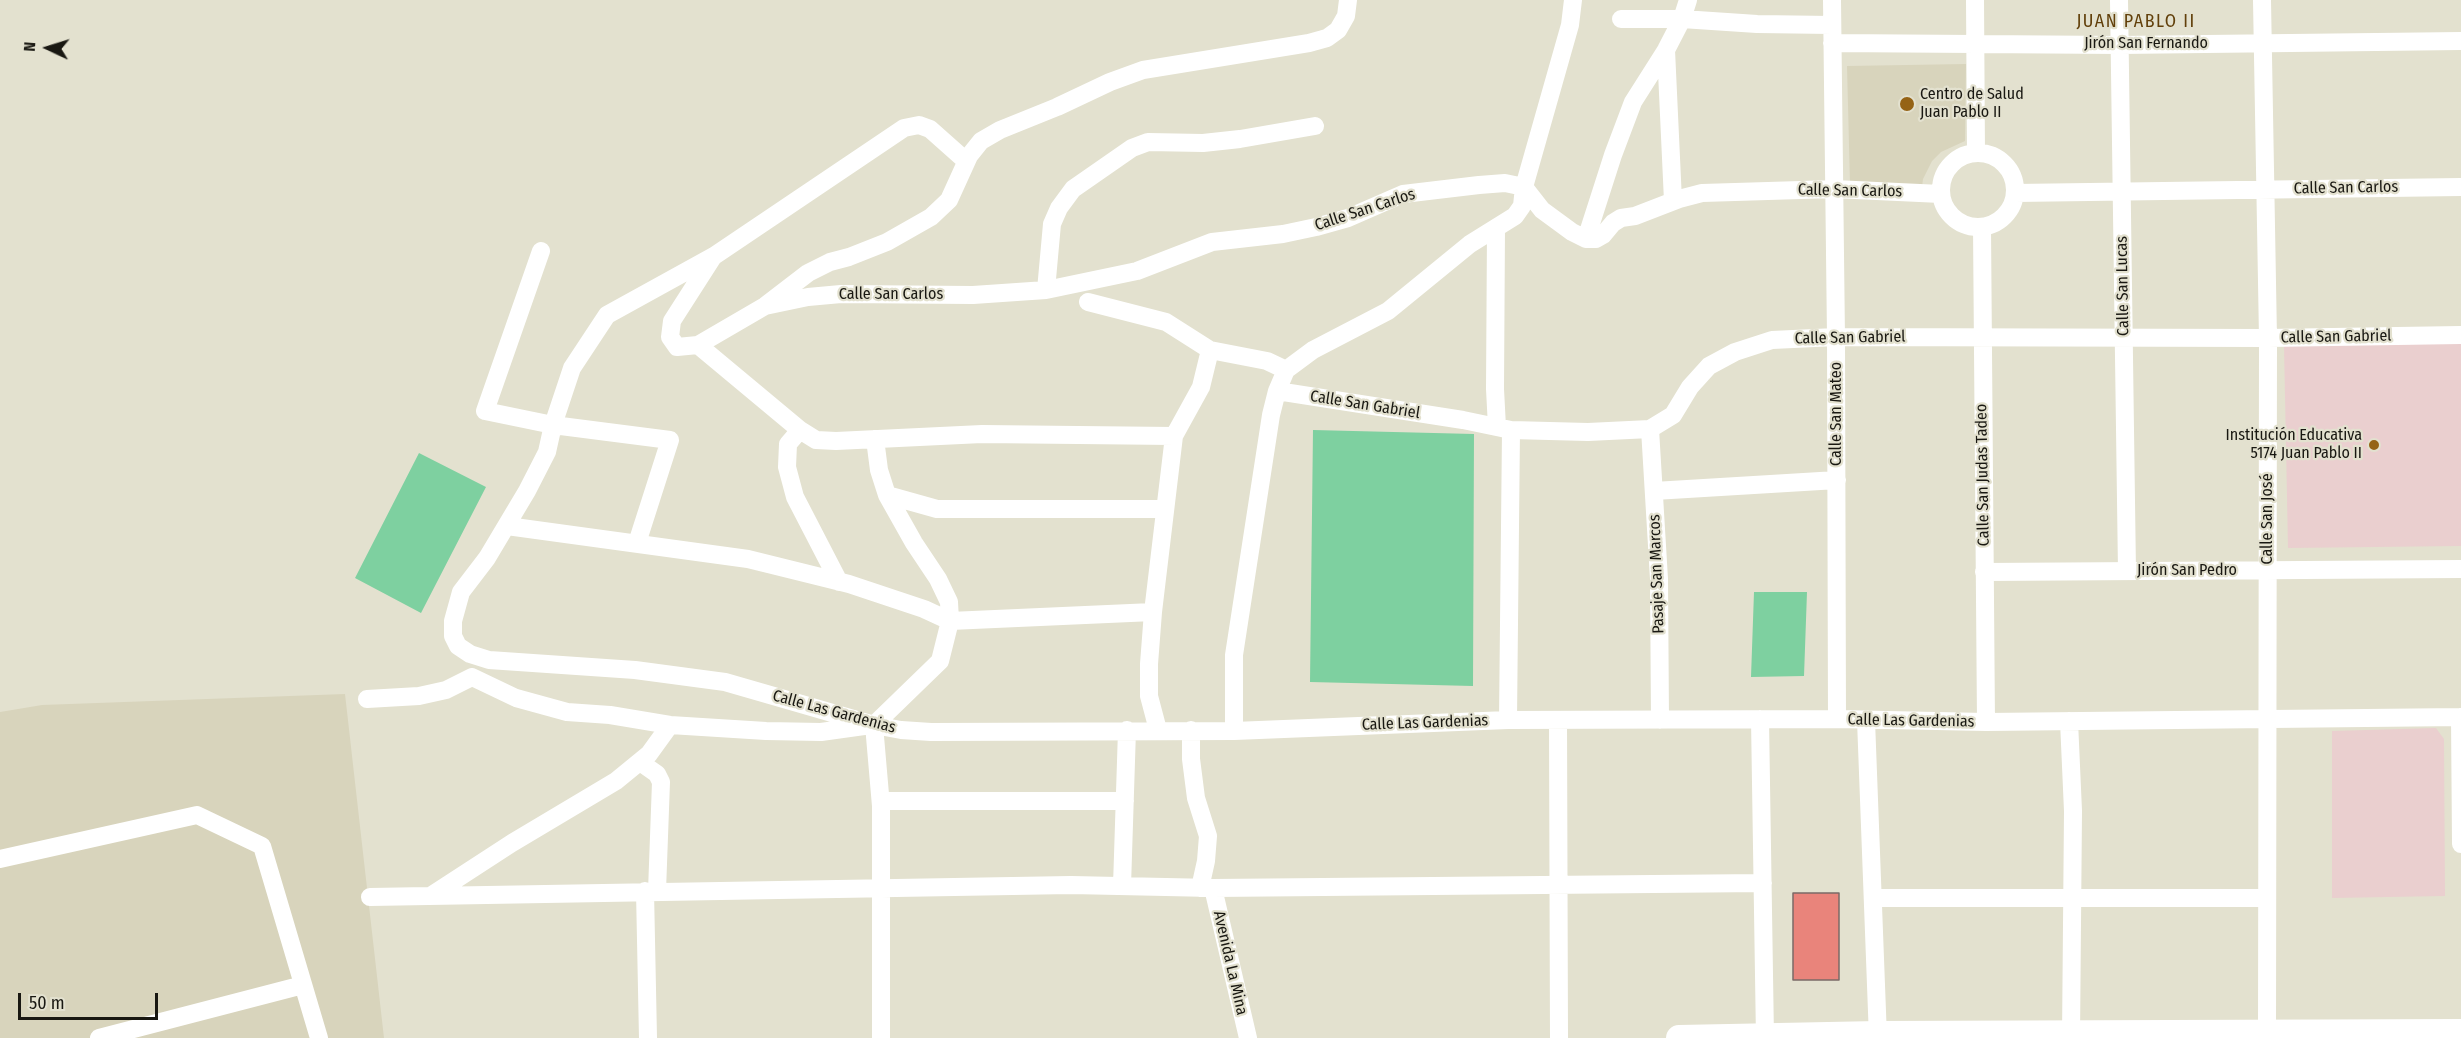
<!DOCTYPE html>
<meta charset="utf-8">
<style>
body{margin:0}
#map{position:relative;width:2461px;height:1038px;overflow:hidden;background:#e3e1cf;font-family:"Fira Sans Condensed",sans-serif}
canvas{display:block}
.north{position:absolute;left:18px;top:18px;width:60px;height:60px;-webkit-text-stroke:4px #e3e1cf;paint-order:stroke;rotate:274deg;font-size:16px;font-weight:700;line-height:24px;text-align:center;color:#191812}
.north::after{content:'';display:block;margin:auto;width:21px;height:27px;background:#191812;clip-path:polygon(50% 0,100% 100%,50% 72%,0 100%)}
.scale{position:absolute;left:18px;top:993px;width:140px;height:27px;box-sizing:border-box;border:3px solid #191812;border-top:0;padding-left:8px;font-size:18px;line-height:21px;white-space:nowrap;color:#191812;-webkit-text-stroke:4px #e3e1cf;paint-order:stroke}
</style>
<div id="map">
<canvas width="2461" height="1038"></canvas>
<div class="north">N</div>
<div class="scale">50 m</div>
</div>
<script>
const g = document.querySelector('canvas').getContext('2d');
g.lineJoin = 'round';
function paint(path, color) {
  g.fillStyle = color;
  g.fill(path, 'evenodd');
}
function poly(rows) {
  const path = new Path2D();
  for (const r of rows) {
    if (r.length === 3) {
      path.moveTo(r[0] + r[2], r[1]);
      path.arc(r[0], r[1], r[2], 0, 2 * Math.PI);
      continue;
    }
    path.moveTo(r[0], r[1]);
    for (let i = 2; i < r.length; i += 2) path.lineTo(r[i], r[i + 1]);
  }
  return path;
}
function stroke(path, color, width, dash) {
  g.strokeStyle = color;
  g.lineWidth = width;
  g.lineCap = dash ? 'butt' : 'round';
  g.setLineDash(dash || []);
  g.stroke(path);
}
function label(font, color, halo, rows, align = 'center') {
  g.font = font + ' "Fira Sans Condensed",sans-serif';
  g.lineWidth = 4.5;
  g.setLineDash([]);
  g.textBaseline = 'middle';
  g.strokeStyle = halo;
  g.fillStyle = color;
  for (const [text, x, y, turn = 0] of rows) {
    g.save();
    g.translate(x, y);
    g.rotate((+turn || 0) * Math.PI / 180);
    g.textAlign = isNaN(turn) ? turn : align;
    if (halo) g.strokeText(text, 0, 0);
    g.fillText(text, 0, 0);
    g.restore();
  }
}
paint(poly([
 [1966,64,1965,141,1941,152,1932,161,1923,179,1922,187,1850,184,1847,66],
 [345,694,384,1038,0,1038,0,712,42,705]
]), '#d8d4bc');
paint(poly([
 [2461,343,2461,546,2288,548,2284,345],
 [2436,728,2444,739,2445,896,2332,898,2332,731]
]), '#eacfcf');
paint(poly([
 [1313,430,1474,434,1473,686,1310,682],
 [419,453,486,487,421,613,355,578],
 [1754,592,1807,592,1804,676,1751,677]
]), '#7ed0a0');
const building = poly([
 [1793,893,1839,893,1839,980,1793,980,1793,893]
]);
paint(building, '#e9847b');
stroke(building, '#7b6967', 1.5);
stroke(poly([
 [1832,0,1836,337,1837,719],
 [1975,0,1976,152],
 [2119,0,2127,571],
 [2262,0,2268,338,2267,1038],
 [1621,19,1682,19,1757,24,1832,25],
 [1832,43,2120,45,2461,41],
 [1666,50,1673,201],
 [1978,190,37],
 [966,161,930,129,919,125,904,128,714,256,607,315,572,368,553,425,547,452,527,491,487,558,461,592,453,621,453,636,458,646,470,654,489,660,635,670,725,682,874,725,901,730,931,732,1234,731,1508,720,1837,719,1986,722,2461,717],
 [2015,193,2461,187],
 [1982,227,1986,722],
 [1496,229,1495,389,1497,427],
 [1586,239,1613,155,1633,102,1666,50,1682,19,1688,0],
 [541,251,485,411,553,425,670,440,637,543],
 [713,257,672,321,670,337,677,347,698,345,765,306,808,273,830,262,849,257,887,242,931,217,949,200,969,156,981,141,1000,130,1057,107,1110,82,1143,70,1309,43,1327,38,1338,30,1346,16,1348,0],
 [1046,290,1052,224,1059,208,1073,189,1132,148,1148,142,1203,143,1240,139,1315,126],
 [1088,302,1166,322,1210,350,1267,361,1286,370],
 [765,306,808,297,841,294,973,295,1046,290,1137,271,1212,242,1283,234,1316,227,1348,218,1403,194,1479,185,1505,183,1524,187,1542,210,1572,232,1586,239,1596,239,1603,235,1613,223,1621,218,1635,216,1679,199,1702,193,1834,189,1941,194],
 [698,345,800,430,816,440,836,441,982,434,1174,436],
 [1277,391,1463,420,1511,430,1588,432,1650,429,1673,415,1690,387,1709,366,1735,352,1772,340,1836,337,2268,338,2461,335],
 [1650,429,1659,579,1660,720],
 [800,430,788,444,787,467,795,497,839,582],
 [875,439,879,470,887,495,914,543,938,579,949,602,950,621,940,661,874,725,881,806,881,1038],
 [1654,491,1837,480],
 [887,495,937,509,1165,509],
 [507,526,748,559,849,584,924,609,950,621,1153,612],
 [1984,572,2461,569],
 [472,677,516,698,567,712,610,715,670,725,766,731,821,732,864,726],
 [367,699,419,696,446,690,472,677],
 [2460,717,2461,844],
 [1760,719,1765,1038],
 [1508,720,1511,430],
 [1558,720,1559,1038],
 [1866,720,1878,1038],
 [2069,721,2073,811,2071,1038],
 [1158,730,1149,696,1149,664,1153,612,1174,436,1201,387,1210,350],
 [1191,730,1191,759,1196,798,1208,836,1206,861,1200,888],
 [1234,731,1234,655,1271,415,1277,391,1286,370,1313,350,1388,311,1470,244,1515,216,1522,206,1524,187,1570,25,1573,0],
 [640,762,657,774,661,782,657,891],
 [881,801,1125,801],
 [0,859,197,815,262,846,319,1038],
 [1122,886,1127,730],
 [1213,888,1248,1038],
 [645,891,648,1038],
 [432,895,512,843,616,781,649,754,670,725],
 [370,897,1071,885,1213,888,1763,883],
 [1875,898,2267,898],
 [99,1038,303,985]
]), '#fff', 18);
stroke(poly([
 [1679,1038,1878,1034,2461,1032]
]), '#fff', 26);
for (const [x, y, r, color] of [
 [1907,104,8,"#956315"],
 [2374,445,6,"#956315"]
]) {
  const dot = new Path2D();
  dot.arc(x, y, r, 0, 2 * Math.PI);
  g.fillStyle = color;
  g.fill(dot);
  stroke(dot, '#e3e1cf', 2);
}
label('16px', '#191812', '#e3e1cf', [
 ["Jirón San Fernando",2146,44],
 ["Calle San Carlos",2346,188,-1],
 ["Calle San Carlos",1850,191,1],
 ["Calle San Carlos",1365,210,-18],
 ["Calle San Lucas",2123,286,-91],
 ["Calle San Carlos",891,295],
 ["Calle San Gabriel",2336,337,-1],
 ["Calle San Gabriel",1850,338,-1],
 ["Calle San Gabriel",1365,405,9],
 ["Calle San Mateo",1837,414,-90],
 ["Calle San Judas Tadeo",1983,475,-91],
 ["Calle San José",2268,519,-90],
 ["Jirón San Pedro",2187,571],
 ["Pasaje San Marcos",1657,574,-92],
 ["Calle Las Gardenias",834,712,15],
 ["Calle Las Gardenias",1911,721,1],
 ["Calle Las Gardenias",1425,723,-2],
 ["Avenida La Mina",1230,963,77]
]);
label('16px', '#191812', '#e3e1cf', [
 ["Centro de Salud",1920,95],
 ["Juan Pablo II",1920,113],
 ["Institución Educativa",2362,436,"right"],
 ["5174 Juan Pablo II",2362,454,"right"]
], 'left');
g.letterSpacing = '1.5px';
label('18px', '#62400b', '#e3e1cf', [
 ["JUAN PABLO II",2136,22]
]);
g.letterSpacing = '0px';
</script>
